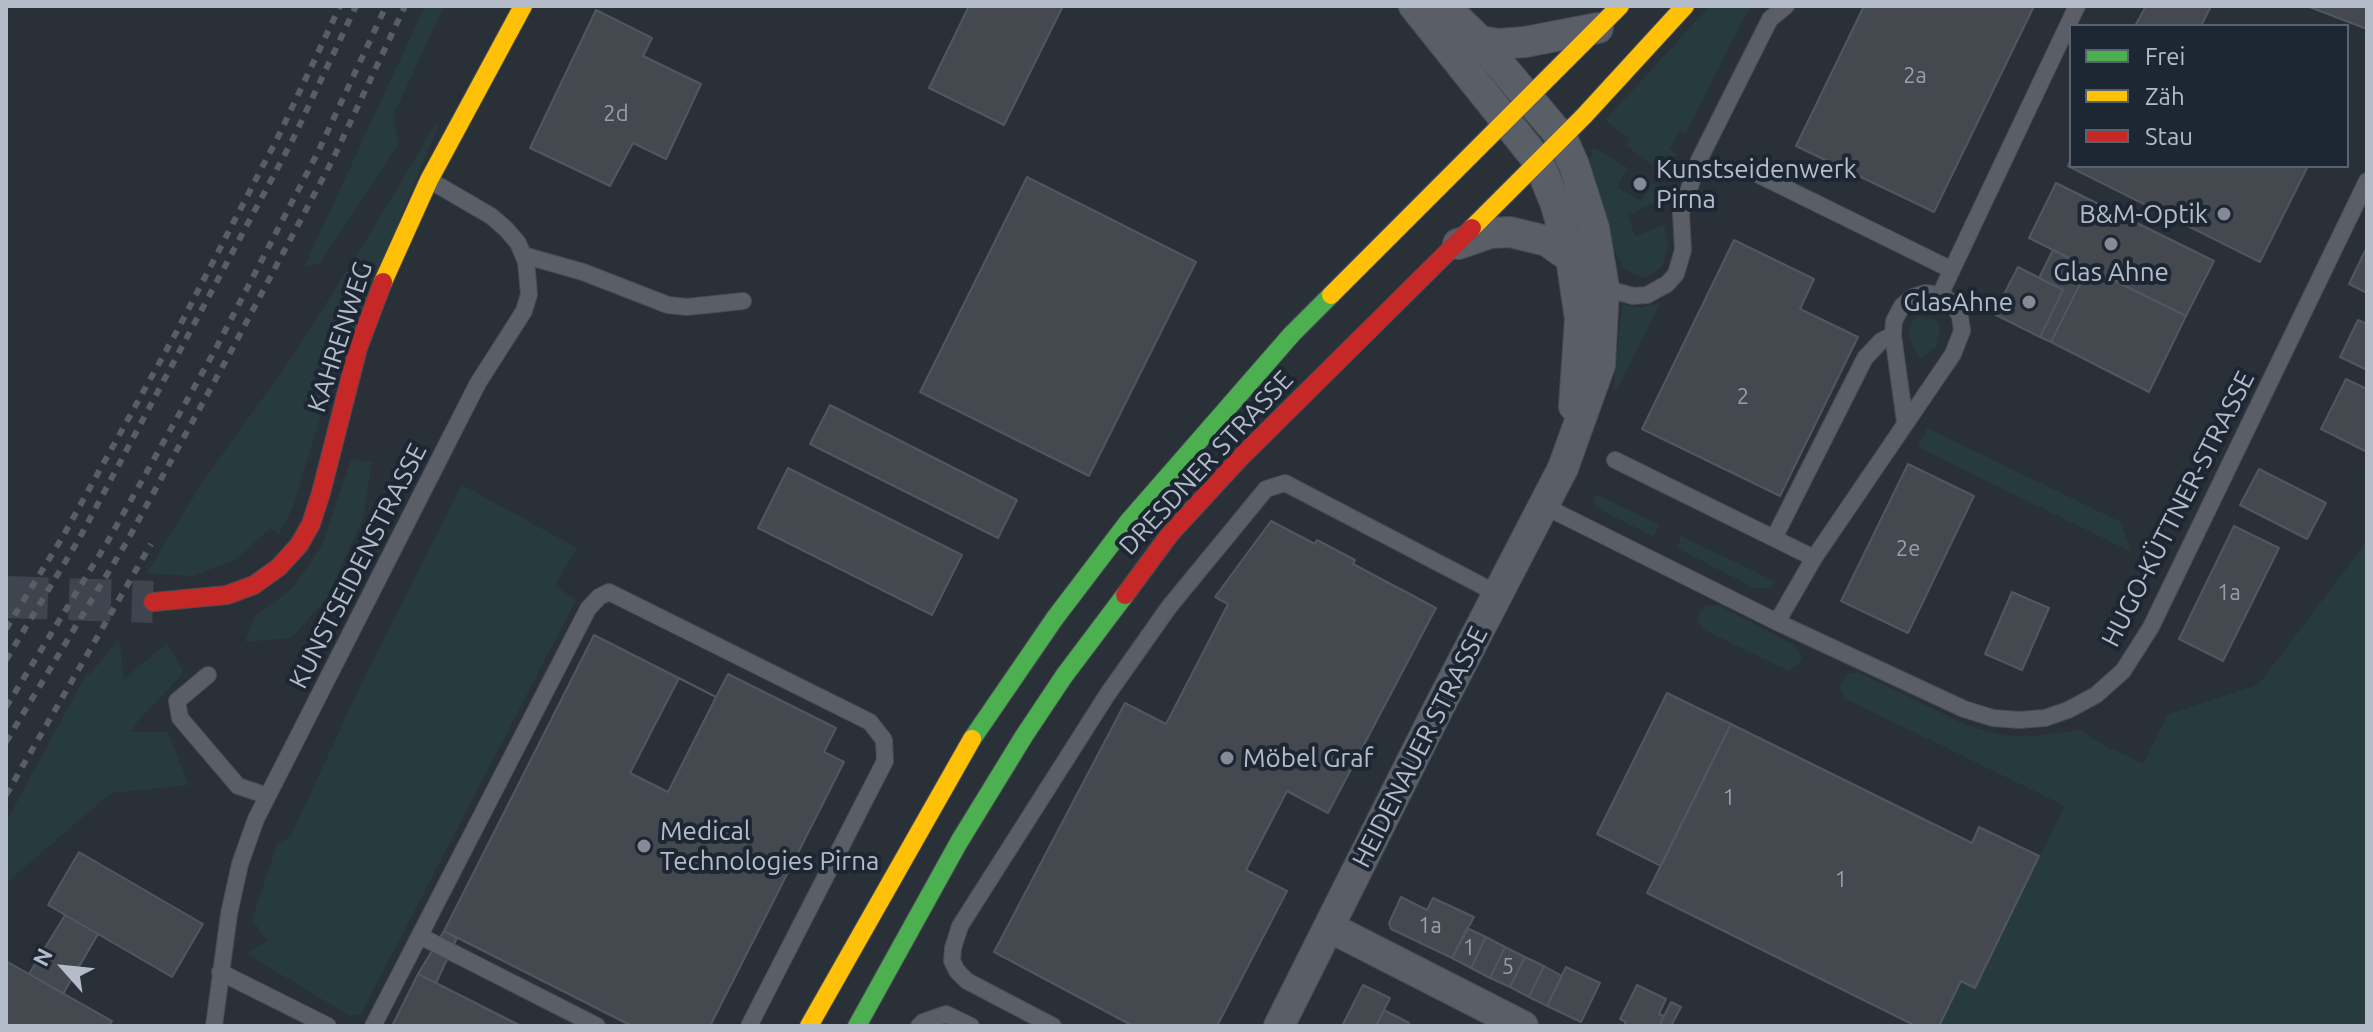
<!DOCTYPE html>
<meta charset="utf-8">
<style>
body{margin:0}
#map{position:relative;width:2373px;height:1032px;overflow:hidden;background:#2a3038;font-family:Ubuntu,sans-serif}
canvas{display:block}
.frame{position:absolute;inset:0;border:8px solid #b4bcc9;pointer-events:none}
.legend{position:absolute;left:2069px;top:24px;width:280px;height:144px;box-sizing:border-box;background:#1d2633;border:2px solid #59626f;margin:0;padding:10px 14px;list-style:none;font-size:24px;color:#b4bcc9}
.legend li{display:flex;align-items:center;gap:16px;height:40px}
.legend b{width:40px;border:2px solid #59626f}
.north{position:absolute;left:24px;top:928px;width:80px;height:80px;-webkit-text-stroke:6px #1d2633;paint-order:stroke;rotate:297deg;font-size:22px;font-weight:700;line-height:32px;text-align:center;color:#b4bcc9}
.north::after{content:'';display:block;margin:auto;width:28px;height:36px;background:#b4bcc9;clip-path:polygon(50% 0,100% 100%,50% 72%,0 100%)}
</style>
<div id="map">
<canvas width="2373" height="1032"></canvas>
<div class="frame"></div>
<ul class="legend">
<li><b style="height:10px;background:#4caf50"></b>Frei</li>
<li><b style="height:10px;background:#ffc107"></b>Zäh</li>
<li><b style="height:10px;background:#c62828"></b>Stau</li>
</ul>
<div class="north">N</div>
</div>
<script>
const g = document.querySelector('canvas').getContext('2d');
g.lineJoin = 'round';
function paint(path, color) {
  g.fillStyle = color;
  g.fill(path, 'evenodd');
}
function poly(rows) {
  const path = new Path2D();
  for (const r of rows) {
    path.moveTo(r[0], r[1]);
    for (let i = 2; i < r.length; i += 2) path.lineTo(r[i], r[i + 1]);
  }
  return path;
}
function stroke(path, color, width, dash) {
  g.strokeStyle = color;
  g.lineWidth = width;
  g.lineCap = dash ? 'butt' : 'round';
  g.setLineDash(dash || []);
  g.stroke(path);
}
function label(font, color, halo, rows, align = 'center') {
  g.font = font + ' Ubuntu,sans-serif';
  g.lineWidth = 8;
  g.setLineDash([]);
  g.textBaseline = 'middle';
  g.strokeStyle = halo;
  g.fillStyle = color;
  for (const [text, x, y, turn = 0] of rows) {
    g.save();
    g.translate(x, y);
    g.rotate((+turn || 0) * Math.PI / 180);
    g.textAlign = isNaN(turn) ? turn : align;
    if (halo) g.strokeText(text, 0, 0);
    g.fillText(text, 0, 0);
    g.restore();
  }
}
paint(poly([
 [425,6,444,6,393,116,399,143,320,263,304,267],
 [1710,6,1753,6,1742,22,1686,133,1679,131,1670,149,1677,154,1668,170,1658,170,1625,145,1629,138,1605,120],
 [435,125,438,126,326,400,292,509,279,534,271,528,235,560,192,576,147,573,202,483,288,363,355,258],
 [1593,147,1628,168,1617,187,1641,201,1653,183,1660,187,1654,203,1628,215,1635,236,1664,225,1669,246,1662,266,1652,274,1642,278,1624,269,1613,247,1590,161],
 [1660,303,1617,389,1613,388,1622,305,1639,307],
 [1919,316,1934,319,1938,323,1940,331,1936,346,1921,359,1915,352,1908,332,1912,322],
 [1927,428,2121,522,2131,552,1918,447],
 [351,460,372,462,363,518,327,598,291,638,245,642,255,616,293,588,322,545],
 [462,485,577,548,555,586,576,600,361,1014,350,1016,247,954,267,941,252,919,277,844,291,836,362,682],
 [1596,494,1659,525,1653,536,1600,510,1593,502],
 [1681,536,1776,582,1768,589,1754,588,1677,548],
 [2367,541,2367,1026,1939,1026,1961,981,1975,987,2065,806,1844,698,1839,686,1848,674,1858,672,1966,725,2000,735,2033,736,2080,730,2098,742,2143,764,2168,714,2258,685],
 [1718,605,1794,645,1802,657,1798,665,1788,671,1705,630,1698,621,1700,612,1706,606],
 [119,639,124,679,167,643,184,673,141,717,130,732,168,732,189,785,111,793,6,883,6,822,87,673,90,674]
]), '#273a3e');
const building = poly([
 [969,6,1063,6,1004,125,929,88,969,6],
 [1864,6,2034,6,1934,212,1796,146,1864,6],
 [2146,6,2211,6,2201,26,2135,26,2146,6],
 [2307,6,2367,6,2367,29,2307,6],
 [596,10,652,38,643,56,701,84,666,159,633,143,610,186,530,148,596,10],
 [2071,159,2071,166,2308,166,2260,262,2068,166,2071,159],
 [1027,177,1196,262,1089,476,920,392,1027,177],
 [2056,183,2214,261,2186,316,2029,238,2056,183],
 [1734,240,1814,279,1800,309,1858,337,1780,496,1642,429,1734,240],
 [2367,247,2367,293,2349,284,2367,247],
 [2053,250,2088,268,2051,342,2040,337,2063,290,2039,278,2053,250],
 [2018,267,2063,290,2040,337,1994,314,2018,267],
 [2088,268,2186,316,2149,392,2051,342,2088,268],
 [2358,320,2367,324,2367,370,2340,357,2358,320],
 [2346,379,2367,389,2367,452,2321,429,2346,379],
 [830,405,1017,500,998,538,810,444,830,405],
 [1908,464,1974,496,1908,633,1841,601,1908,464],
 [788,468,962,555,932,615,758,528,788,468],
 [2259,469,2326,503,2307,539,2240,505,2259,469],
 [1271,521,1315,544,1317,540,1355,560,1353,564,1436,608,1328,813,1287,791,1246,870,1287,891,1217,1026,1133,1026,994,952,1125,703,1166,724,1228,604,1215,597,1271,521],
 [2234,526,2279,548,2223,661,2179,639,2234,526],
 [2012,592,2049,608,2022,670,1985,654,2012,592],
 [594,635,716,697,728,674,836,728,824,752,844,762,710,1026,632,1026,444,931,594,635],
 [679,678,716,697,668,792,630,773,679,678],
 [1667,693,1731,724,1661,866,1597,834,1667,693],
 [1731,724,1972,843,1979,827,2039,856,1975,988,1961,981,1939,1026,1916,1026,1647,893,1731,724],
 [79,852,203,924,172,977,48,905,79,852],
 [1401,897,1427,910,1433,898,1474,917,1452,958,1391,929,1389,923,1401,897],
 [65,915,98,934,63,994,29,974,65,915],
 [1467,928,1486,937,1471,968,1452,958,1467,928],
 [444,931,457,938,436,983,418,974,444,931],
 [1486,937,1505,947,1490,978,1471,968,1486,937],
 [1505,947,1525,957,1510,987,1490,978,1505,947],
 [1525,957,1544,966,1529,997,1510,987,1525,957],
 [6,961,112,1021,109,1026,6,1026,6,961],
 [1544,966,1562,976,1547,1006,1529,997,1544,966],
 [1566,967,1600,983,1581,1022,1547,1006,1566,967],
 [418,974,436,983,521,1026,392,1026,418,974],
 [1363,985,1390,998,1376,1026,1342,1026,1363,985],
 [1637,985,1666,999,1659,1014,1664,1016,1659,1026,1624,1026,1626,1022,1620,1019,1637,985],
 [1671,1002,1681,1007,1671,1026,1659,1026,1671,1002],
 [1384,1010,1409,1023,1407,1026,1376,1026,1384,1010]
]);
paint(building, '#444950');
stroke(building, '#52575f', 2);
stroke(poly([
 [6,597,153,602]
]), '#3f454e', 42, [42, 21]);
const lane = poly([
 [1759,175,1952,270],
 [523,255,583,272,668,305,687,307,743,301],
 [1604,288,1633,296,1647,295,1667,284,1676,274,1683,250,1681,213,1699,160,1770,19,1786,6],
 [1940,295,2077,6],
 [1615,460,1814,558],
 [1544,506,1777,622,1964,709,1993,718,2019,720,2045,718,2068,710,2096,695,2123,671,2151,627,2367,181],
 [1774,538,1865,358,1881,341,1893,335],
 [1777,622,1814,558,1953,354,1962,331,1960,316,1952,302,1940,295,1925,293,1913,297,1902,306,1894,321,1893,335,1905,422],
 [208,675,177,701,180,718,238,786,268,796],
 [420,936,597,1026],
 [220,972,328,1026],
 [214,1026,229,914,240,864,256,819,478,383,524,311,529,294,526,262,518,243,506,229,491,216,431,181],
 [373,1026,588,609,599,597,609,592,870,722,884,740,885,761,749,1026],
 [919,1026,923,1022,946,1014,971,1026],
 [1053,1026,967,981,957,971,952,961,953,948,960,926,1107,695,1169,607,1266,489,1285,483,1498,594]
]);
const street = poly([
 [1414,6,1538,161,1555,202,1571,258,1580,319,1574,406],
 [1480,41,1498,44,1525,42,1598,28],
 [1458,244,1490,233,1510,232,1547,241,1571,258],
 [1329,927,1523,1026],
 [1279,1026,1437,711,1563,468,1600,365,1604,288,1594,228,1574,165,1562,138,1480,41,1444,6]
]);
const fast = poly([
 [972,739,1055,618,1128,522,1292,334,1331,295],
 [857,1026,959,842,1024,736,1064,676,1125,595]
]);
const slow = poly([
 [1472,228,1584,116,1685,6],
 [383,282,429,180,523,6],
 [1331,295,1620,6],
 [809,1026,972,739]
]);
const jam = poly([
 [1125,595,1170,534,1240,458,1472,228],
 [153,602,227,595,254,585,279,567,299,545,311,524,321,493,358,348,383,282]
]);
stroke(lane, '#484c53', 18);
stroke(street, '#484c53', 32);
stroke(fast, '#484c53', 20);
stroke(slow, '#484c53', 20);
stroke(jam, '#484c53', 20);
stroke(lane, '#5a5e66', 16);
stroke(street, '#5a5e66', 30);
stroke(fast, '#4caf50', 18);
stroke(slow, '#ffc107', 18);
stroke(jam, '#c62828', 18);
stroke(poly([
 [6,629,62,538,177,331,280,133,340,6],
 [6,660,79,539,292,141,356,6],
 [6,707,108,541,214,352,318,152,386,6],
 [6,742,126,543,230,353,333,159,405,6],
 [6,795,151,544]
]), '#595d64', 6, [8, 8]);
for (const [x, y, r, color] of [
 [1640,184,8,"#848b96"],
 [2224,214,8,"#848b96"],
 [2111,244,8,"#848b96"],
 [2029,302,8,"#848b96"],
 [1227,758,8,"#848b96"],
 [644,846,8,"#848b96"]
]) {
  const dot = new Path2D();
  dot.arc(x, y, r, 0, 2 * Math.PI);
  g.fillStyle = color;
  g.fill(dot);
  stroke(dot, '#1d2633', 3);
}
label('22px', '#989fab', null, [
 ["2a",1915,76],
 ["2d",616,114],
 ["2",1743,397],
 ["2e",1908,549],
 ["1a",2229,593],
 ["1",1729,798],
 ["1",1841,880],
 ["1a",1430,926],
 ["1",1469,948],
 ["5",1508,967]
]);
label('26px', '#b4bcc9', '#1d2633', [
 ["Kunstseidenwerk",1656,169],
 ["Pirna",1656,199],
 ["B&M-Optik",2208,214,"right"],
 ["Glas Ahne",2111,272,"center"],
 ["GlasAhne",2013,302,"right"],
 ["Möbel Graf",1243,758],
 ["Medical",660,831],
 ["Technologies Pirna",660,861]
], 'left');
label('26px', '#b4bcc9', '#1d2633', [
 ["KAHRENWEG",340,337,-72],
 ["DRESDNER STRASSE",1206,463,-47],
 ["HUGO-KÜTTNER-STRASSE",2178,509,-63],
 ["KUNSTSEIDENSTRASSE",358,566,-63],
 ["HEIDENAUER STRASSE",1420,747,-63]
]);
</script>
